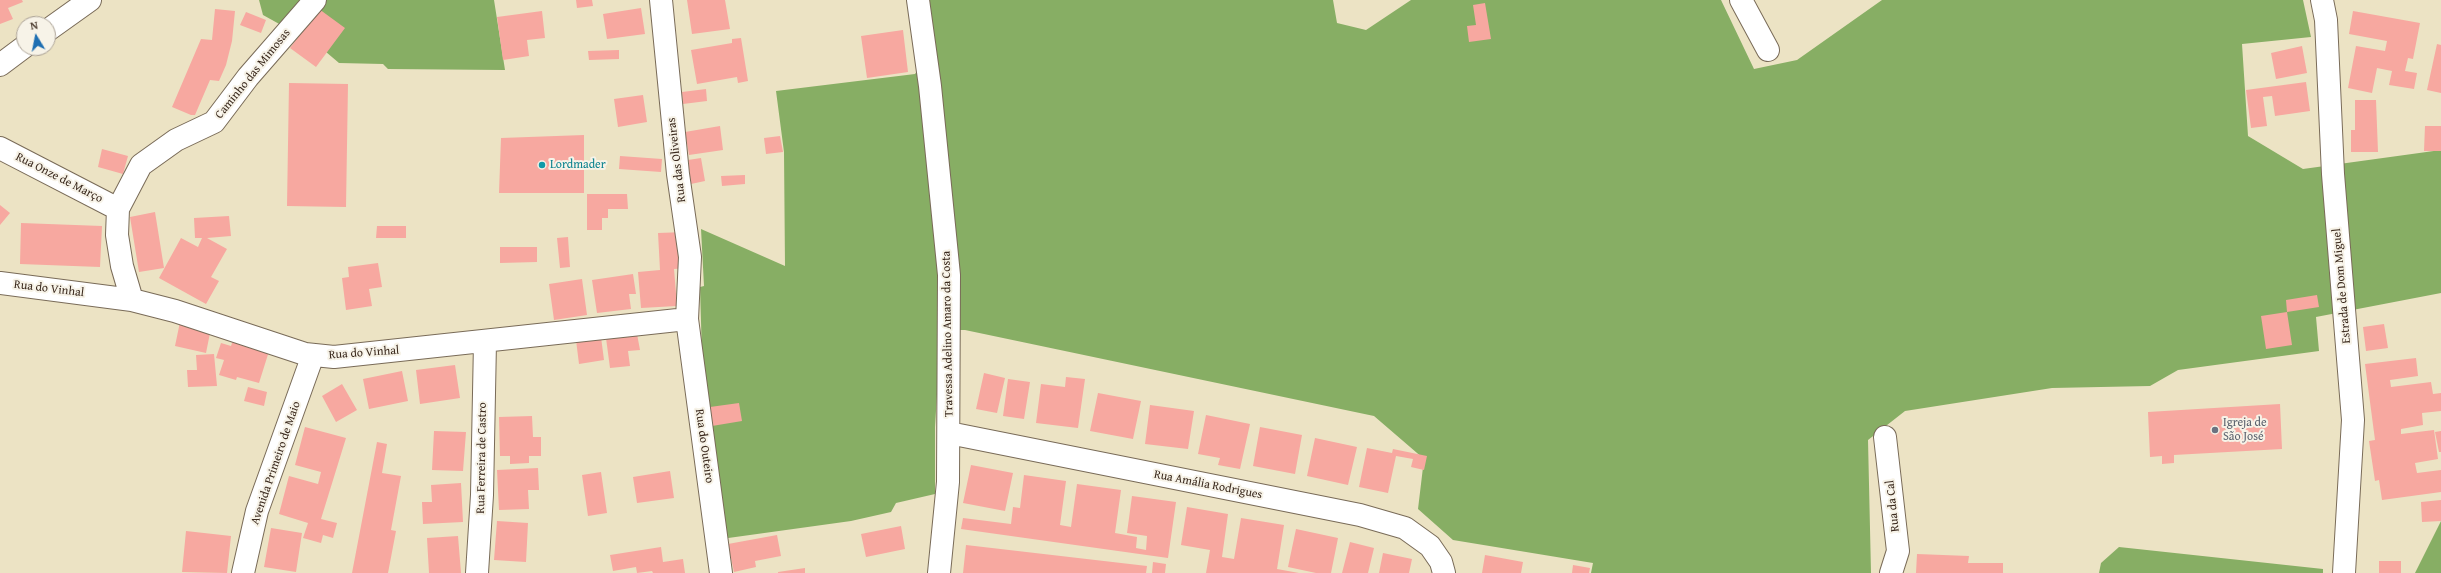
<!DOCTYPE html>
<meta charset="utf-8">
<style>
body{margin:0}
#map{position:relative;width:2441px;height:573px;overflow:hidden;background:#ece3c4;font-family:"Gentium Book Plus",serif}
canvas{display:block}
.north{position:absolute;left:16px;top:16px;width:40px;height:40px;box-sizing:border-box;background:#f7f3e8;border:1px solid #aca397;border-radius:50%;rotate:350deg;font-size:11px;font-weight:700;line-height:16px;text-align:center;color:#3b2a1e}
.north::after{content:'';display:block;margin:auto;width:14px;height:18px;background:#1f6fb2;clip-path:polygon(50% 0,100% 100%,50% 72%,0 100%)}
</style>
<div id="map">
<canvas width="2441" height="573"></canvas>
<div class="north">N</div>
</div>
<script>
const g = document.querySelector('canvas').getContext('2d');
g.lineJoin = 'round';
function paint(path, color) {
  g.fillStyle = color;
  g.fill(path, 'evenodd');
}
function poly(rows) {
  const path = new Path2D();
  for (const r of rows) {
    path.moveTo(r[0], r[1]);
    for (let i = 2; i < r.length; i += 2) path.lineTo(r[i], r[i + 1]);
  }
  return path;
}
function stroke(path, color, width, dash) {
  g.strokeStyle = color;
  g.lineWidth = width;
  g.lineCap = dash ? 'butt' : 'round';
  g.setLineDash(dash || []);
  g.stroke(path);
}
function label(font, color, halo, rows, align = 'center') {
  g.font = font + ' "Gentium Book Plus",serif';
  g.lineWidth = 4;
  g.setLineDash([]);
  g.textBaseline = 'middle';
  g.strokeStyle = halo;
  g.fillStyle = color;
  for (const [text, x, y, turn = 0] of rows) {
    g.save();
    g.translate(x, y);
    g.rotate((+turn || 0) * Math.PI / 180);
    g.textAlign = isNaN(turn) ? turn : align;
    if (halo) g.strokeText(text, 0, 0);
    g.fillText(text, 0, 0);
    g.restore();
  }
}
paint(poly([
 [259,0,494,0,505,70,388,69,383,64,339,63,319,46,263,15],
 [929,0,1333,0,1337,23,1366,30,1411,0,1721,0,1754,69,1797,60,1882,0,2303,0,2311,37,2242,44,2248,136,2303,169,2441,150,2441,293,2316,317,2319,351,2178,370,2150,386,2052,388,1905,411,1868,440,1871,573,1591,573,1593,563,1453,540,1418,509,1424,459,1374,416,965,330,941,330,935,427,935,494,896,503,891,512,851,521,721,539,702,356,700,287,704,286,701,229,785,266,784,152,776,91,915,74,933,48],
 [2441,521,2441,573,2415,573],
 [2119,547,2323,569,2323,573,2099,573,2101,563]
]), '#87ae64');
paint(poly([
 [0,0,22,0,23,2,8,8,13,19,0,24],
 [576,0,592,0,593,6,577,8],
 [687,0,725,0,730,29,692,34],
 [1485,3,1491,39,1469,42,1467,26,1476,25,1473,5],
 [641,8,645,34,607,39,603,14],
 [215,9,235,11,232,41,226,65,219,81,210,80,195,115,191,115,172,107,201,39,212,40],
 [319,9,345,28,316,67,290,48],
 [542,11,545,38,527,40,529,56,503,60,497,17],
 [2353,11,2420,23,2413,59,2408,58,2405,71,2417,73,2414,89,2389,85,2392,71,2377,68,2372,93,2348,88,2356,46,2385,51,2387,41,2349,34],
 [246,12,266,20,261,33,240,25],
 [903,30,908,72,867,78,861,36],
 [741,38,748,81,738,83,737,77,697,84,691,50,732,43,732,39],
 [2437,44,2441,45,2441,93,2427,90],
 [2302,46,2307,73,2276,79,2271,53],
 [619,50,619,59,589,60,588,51],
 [2306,82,2310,111,2275,116,2272,96,2263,97,2267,126,2251,128,2246,90],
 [289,83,348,84,346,207,287,206],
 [706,89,707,101,683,104,682,92],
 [643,95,647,122,618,127,614,99],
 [2355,100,2376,100,2378,152,2351,152,2351,130,2355,130],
 [720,126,723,150,689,155,685,132],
 [2425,126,2441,126,2441,151,2424,151],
 [584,135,584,193,499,193,501,138],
 [780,136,783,152,766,154,764,138],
 [102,149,128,156,123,174,98,167],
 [620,156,662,159,661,172,619,169],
 [701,158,705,181,691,184,688,160],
 [745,175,745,184,722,186,721,176],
 [587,194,627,194,628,209,608,209,608,218,602,218,602,230,587,230],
 [0,205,10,213,0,225],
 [155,212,164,268,139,272,130,217],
 [229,216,231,236,207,238,227,249,211,277,219,281,206,304,159,278,181,238,198,247,202,238,195,238,194,218],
 [21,223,102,226,100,267,20,264],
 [377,226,406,226,406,238,376,238],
 [685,232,687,268,674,269,677,306,641,308,638,272,660,270,658,233],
 [568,237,570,267,560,268,557,238],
 [500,247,537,247,537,262,500,263],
 [378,263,382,287,369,289,372,306,346,310,342,278,349,277,348,267],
 [633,274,636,294,629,294,631,309,597,313,592,280],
 [582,279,587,315,554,320,549,284],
 [2317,295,2319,307,2287,312,2286,300],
 [2287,312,2292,345,2266,349,2261,316],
 [180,322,211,328,206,353,175,346],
 [2384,324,2388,348,2366,351,2363,327],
 [637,334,640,350,628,351,630,366,610,368,606,338],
 [234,337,270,348,259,383,237,377,236,380,219,375,224,360,216,358,221,343,231,346],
 [601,337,604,360,579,364,576,340],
 [214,354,217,386,188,387,187,370,197,370,196,355],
 [2416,358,2418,376,2390,380,2391,387,2431,382,2433,394,2441,393,2441,411,2422,413,2423,425,2401,429,2401,434,2434,430,2438,459,2415,463,2417,473,2441,470,2441,492,2382,500,2379,480,2375,481,2369,441,2375,440,2365,364],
 [455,365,460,398,420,404,416,370],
 [402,371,408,401,369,409,363,379],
 [984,373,1005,378,997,413,976,409],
 [1066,377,1085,379,1078,428,1036,423,1041,384,1065,387],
 [1008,379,1030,382,1024,419,1003,416],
 [342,384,357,410,336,422,322,396],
 [248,387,267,392,264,406,244,401],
 [1098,393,1141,401,1133,439,1090,431],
 [739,403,742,421,712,426,710,407],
 [2280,404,2282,449,2174,455,2174,463,2162,464,2162,456,2150,457,2148,412],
 [1150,405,1194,411,1188,449,1145,444],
 [1206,415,1250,424,1240,469,1218,465,1220,458,1198,454],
 [532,416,533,437,541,437,541,456,529,456,529,463,510,464,510,456,500,456,499,417],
 [305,427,346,438,321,519,337,523,333,538,323,535,321,543,303,538,308,523,279,514,289,476,318,484,321,472,295,465],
 [1260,427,1302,435,1295,474,1253,466],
 [434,431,466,432,463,471,432,470],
 [2441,431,2441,452,2439,452,2435,432],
 [1315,438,1357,447,1348,485,1307,476],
 [377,442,387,444,382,473,401,476,391,530,396,531,388,573,352,573],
 [1367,448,1392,453,1393,449,1427,456,1424,470,1411,467,1413,459,1396,456,1388,493,1359,487],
 [971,465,1013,473,1005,511,963,503],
 [538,468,539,490,528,490,529,509,499,510,497,470],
 [670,471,674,498,637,503,633,477],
 [601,472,607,513,588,516,582,475],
 [1024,475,1066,481,1060,525,1071,527,1077,484,1121,490,1115,533,1137,537,1136,548,1146,550,1147,536,1127,533,1132,496,1176,502,1168,558,961,529,963,518,1011,524,1013,507,1020,508],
 [461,483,463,522,423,524,422,502,432,502,431,485],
 [2441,500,2441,521,2422,522,2421,502],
 [1187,507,1228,514,1222,557,1234,559,1241,518,1284,525,1277,569,1299,573,1206,573,1210,550,1181,545],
 [497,521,528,523,526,562,494,560],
 [901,526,905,549,866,557,861,534],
 [271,528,302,533,296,572,264,567],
 [1296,529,1338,538,1331,573,1316,573,1288,567],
 [186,531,231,536,227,573,182,572],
 [777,535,781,556,755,561,756,567,734,572,728,544],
 [458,536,461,573,429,573,427,538],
 [1350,542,1374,548,1368,573,1342,573],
 [966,545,1147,566,1146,573,963,573],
 [661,547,663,562,683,559,685,573,653,573,652,571,637,573,636,567,613,571,610,555],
 [1383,553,1412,559,1409,573,1379,573],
 [1917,554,1969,556,1968,563,2003,563,2003,573,1916,573],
 [1485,555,1523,562,1521,573,1482,573],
 [2379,561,2401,561,2401,573,2379,573],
 [1153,562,1166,564,1165,573,1152,573],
 [1573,565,1590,568,1589,573,1572,573],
 [805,568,805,573,778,573,778,572]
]), '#f7a8a0');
const minor = poly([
 [661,0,678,174,690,257,687,319,721,573],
 [918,0,930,86,949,275,948,482,939,573],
 [1741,0,1768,50],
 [48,30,90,0],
 [0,65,24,47],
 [0,148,118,209],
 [0,283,132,300,175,311,305,354,334,357,687,319],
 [132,300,122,266,117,235,118,209,141,165,176,140,214,122,248,77,315,0],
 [949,433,1360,515,1405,528,1430,546,1441,562,1444,573],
 [1885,437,1898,551,1891,573],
 [243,573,257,511,313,355],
 [477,573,482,495,485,342]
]);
const major = poly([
 [2322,0,2326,20,2333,174,2353,420,2344,573]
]);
stroke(minor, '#796b58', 24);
stroke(major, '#796b58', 24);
stroke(minor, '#fff', 22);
stroke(major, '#fff', 22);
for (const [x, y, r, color] of [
 [542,165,4,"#0f9aa8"],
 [2215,430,4,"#6b7280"]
]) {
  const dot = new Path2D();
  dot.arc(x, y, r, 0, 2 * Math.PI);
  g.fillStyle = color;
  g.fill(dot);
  stroke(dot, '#f7f3e8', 1.5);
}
label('12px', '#3b2a1e', '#f7f3e8', [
 ["Caminho das Mimosas",253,74,-51],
 ["Rua das Oliveiras",677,160,-97],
 ["Rua Onze de Março",59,178,27],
 ["Estrada de Dom Miguel",2342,286,-95],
 ["Rua do Vinhal",49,289,7],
 ["Travessa Adelino Amaro da Costa",948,334,-91],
 ["Rua do Vinhal",364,353,-4],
 ["Rua do Outeiro",704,446,82],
 ["Rua Ferreira de Castro",482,458,-89],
 ["Avenida Primeiro de Maio",276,463,-71],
 ["Rua Amália Rodrigues",1208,485,11],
 ["Rua da Cal",1893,506,-96]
]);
label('12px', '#0d838f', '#f7f3e8', [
 ["Lordmader",550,165]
], 'left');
label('12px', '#5b616d', '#f7f3e8', [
 ["Igreja de",2223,423],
 ["São José",2223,437]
], 'left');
</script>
